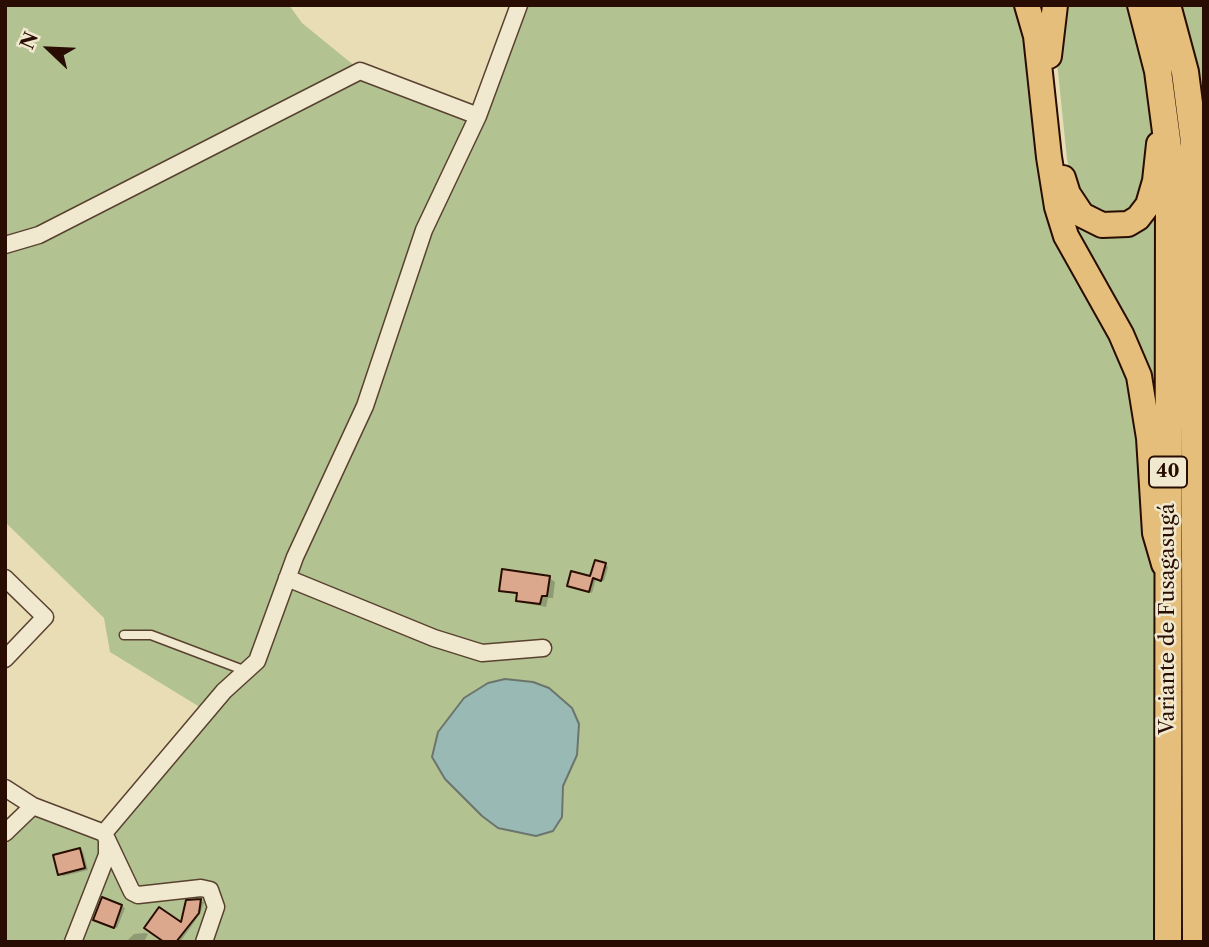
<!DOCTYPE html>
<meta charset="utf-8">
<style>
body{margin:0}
#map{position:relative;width:1209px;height:947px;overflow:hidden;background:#e9ddb5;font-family:"Libre Caslon Text",serif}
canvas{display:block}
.frame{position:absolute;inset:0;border:7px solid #290d03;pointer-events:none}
.north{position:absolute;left:14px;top:14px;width:70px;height:70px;-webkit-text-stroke:5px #f1e9cf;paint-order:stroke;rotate:293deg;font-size:19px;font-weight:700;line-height:28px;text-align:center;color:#290d03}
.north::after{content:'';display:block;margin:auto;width:24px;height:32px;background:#290d03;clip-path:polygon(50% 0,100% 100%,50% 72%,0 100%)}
</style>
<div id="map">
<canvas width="1209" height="947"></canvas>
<div class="frame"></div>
<div class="north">N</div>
</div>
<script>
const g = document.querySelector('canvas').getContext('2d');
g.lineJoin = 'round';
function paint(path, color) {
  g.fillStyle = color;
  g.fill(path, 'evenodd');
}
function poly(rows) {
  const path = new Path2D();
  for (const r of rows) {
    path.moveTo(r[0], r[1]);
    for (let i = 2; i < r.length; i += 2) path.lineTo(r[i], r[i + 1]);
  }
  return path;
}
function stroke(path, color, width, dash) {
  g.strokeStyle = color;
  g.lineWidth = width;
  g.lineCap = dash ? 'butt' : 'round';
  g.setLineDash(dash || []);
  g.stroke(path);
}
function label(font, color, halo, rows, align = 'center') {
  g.font = font + ' "Libre Caslon Text",serif';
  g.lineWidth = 5;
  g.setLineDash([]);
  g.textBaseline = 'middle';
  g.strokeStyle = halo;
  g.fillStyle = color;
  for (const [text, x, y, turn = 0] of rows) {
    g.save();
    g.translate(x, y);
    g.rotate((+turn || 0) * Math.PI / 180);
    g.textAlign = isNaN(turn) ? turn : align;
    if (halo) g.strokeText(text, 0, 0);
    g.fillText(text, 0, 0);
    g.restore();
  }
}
paint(poly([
 [5,5,289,5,302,23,356,67,40,229,5,240],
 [525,5,1018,5,1028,38,1041,158,1124,358,1159,572,1159,942,5,942,5,841,35,812,103,827,228,694,261,665,426,242],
 [1036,5,1046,5,1043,23,1045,71,1054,159,1065,206,1086,228,1116,234,1133,230,1145,222,1156,209,1161,195,1159,475,1153,400,1139,351,1073,232,1064,206,1057,177,1054,161,1048,110,1044,71,1042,26],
 [1065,5,1132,5,1154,105,1147,180,1132,212,1094,213,1072,181,1067,159,1056,52],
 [1177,5,1204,5,1204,172],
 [360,77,471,118,360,403,253,658,203,709,110,652,104,618,5,522,5,251]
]), '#b2c291');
const water = poly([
 [505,679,533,682,549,688,572,708,579,724,577,755,563,786,562,817,553,831,536,836,498,828,482,816,445,779,432,757,438,732,464,698,488,683,505,679]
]);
paint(water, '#99bab4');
stroke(water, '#6c756d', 2);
paint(poly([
 [605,565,608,567,604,581,596,579,592,593,569,586,591,578],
 [549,578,555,582,553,598,548,598,546,607,524,603,518,600,519,595,501,590],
 [80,850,83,852,88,870,63,876,60,874],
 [201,901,204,902,200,914,180,942,167,942],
 [121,906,125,908,117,928,98,922],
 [145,933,148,934,144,942,126,942,134,934]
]), '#0003');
const building = poly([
 [595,560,606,563,601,581,593,578,589,592,567,586,571,571,590,576,595,560],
 [502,569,550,576,547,596,542,596,540,604,516,601,517,593,499,591,502,569],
 [80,848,85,868,58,875,53,855,80,848],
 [102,897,122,905,114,928,93,920,102,897],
 [201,899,199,913,176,942,164,942,144,928,159,907,181,922,186,900,201,899]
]);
paint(building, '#dca88d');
stroke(building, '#290d03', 2);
const service = poly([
 [124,635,151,635,246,671]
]);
const minor = poly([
 [5,245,39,235,360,71,478,116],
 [5,578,45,617,5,659],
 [287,578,434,638,482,653,543,648],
 [5,788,33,806,104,833,132,892,138,895,201,888,210,890,216,907,204,942],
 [5,833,33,806],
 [104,833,224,691,257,661,295,557,365,406,424,230,478,116,519,5],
 [73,942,107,855,107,842]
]);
const primary = poly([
 [1027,5,1036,36,1049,157,1057,207,1066,236,1121,334,1139,376,1149,438,1155,533,1164,564],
 [1049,56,1055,5],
 [1063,178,1068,194,1082,215,1102,225,1128,224,1138,218,1148,205,1155,181,1159,144]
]);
const trunk = poly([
 [1141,5,1158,71,1168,147,1169,193,1168,942],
 [1167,5,1185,72,1194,142,1196,942]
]);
stroke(service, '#594130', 11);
stroke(minor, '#594130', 19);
stroke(primary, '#290d03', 28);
stroke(trunk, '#290d03', 30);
stroke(service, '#f1e9cf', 8);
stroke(minor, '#f1e9cf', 16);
stroke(primary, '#e4be7a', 24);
stroke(trunk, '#e4be7a', 26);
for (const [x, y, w] of [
 [1168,472,38]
]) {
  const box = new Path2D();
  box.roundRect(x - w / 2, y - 15.5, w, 31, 5);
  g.fillStyle = '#f1e9cf';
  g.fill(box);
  stroke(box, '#290d03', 2);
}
label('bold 19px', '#290d03', null, [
 ["40",1168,472]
]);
label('21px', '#290d03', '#f1e9cf', [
 ["Variante de Fusagasugá",1168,619,-90]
]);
</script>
